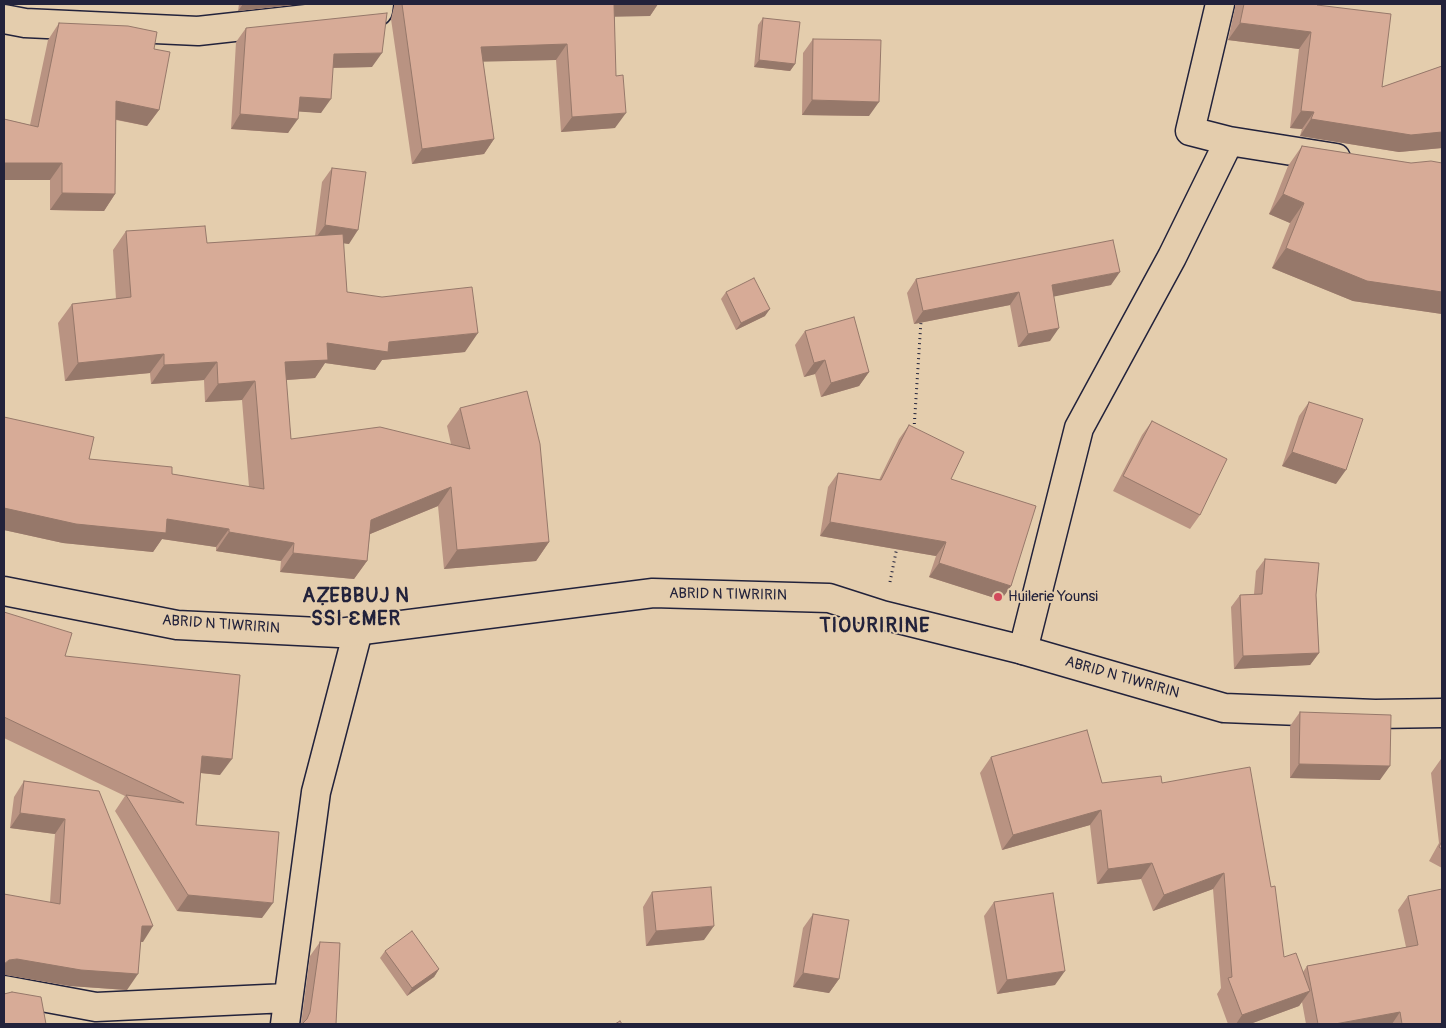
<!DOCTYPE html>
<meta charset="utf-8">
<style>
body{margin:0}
#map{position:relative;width:1446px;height:1028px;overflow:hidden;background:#e4cdad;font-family:Pangolin,sans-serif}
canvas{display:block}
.frame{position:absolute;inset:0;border:5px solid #22223b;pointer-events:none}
</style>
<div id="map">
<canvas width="1446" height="1028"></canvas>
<div class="frame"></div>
</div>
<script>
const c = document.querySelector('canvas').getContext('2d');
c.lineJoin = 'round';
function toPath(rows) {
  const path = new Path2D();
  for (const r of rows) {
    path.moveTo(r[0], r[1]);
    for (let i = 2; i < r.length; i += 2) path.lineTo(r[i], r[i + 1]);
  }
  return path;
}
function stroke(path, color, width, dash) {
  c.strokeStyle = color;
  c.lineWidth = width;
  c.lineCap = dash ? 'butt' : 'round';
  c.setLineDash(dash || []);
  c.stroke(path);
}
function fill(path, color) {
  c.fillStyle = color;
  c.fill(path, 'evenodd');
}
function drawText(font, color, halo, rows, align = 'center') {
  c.font = font + ' Pangolin,sans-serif';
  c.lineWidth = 4;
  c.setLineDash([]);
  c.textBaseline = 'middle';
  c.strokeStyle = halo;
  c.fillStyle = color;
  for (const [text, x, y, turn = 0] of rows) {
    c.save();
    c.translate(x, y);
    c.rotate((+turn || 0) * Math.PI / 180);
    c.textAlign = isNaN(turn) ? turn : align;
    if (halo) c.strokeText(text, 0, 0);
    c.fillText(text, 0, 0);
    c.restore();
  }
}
const minor = toPath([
 [1220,4,1190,131,1229,141],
 [4,19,25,23,198,31,378,11,379,4],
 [1023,650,1079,428,1172,257,1229,141,1336,158],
 [4,990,96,1007,287,998],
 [285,1024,316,792,358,631]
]);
const tertiary = toPath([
 [4,591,177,625,339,633,653,593,829,598,882,615,1023,650,1224,708,1375,714,1442,713]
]);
stroke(minor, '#22223b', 31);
stroke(tertiary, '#22223b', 31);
stroke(toPath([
 [914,429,921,321],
 [890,582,897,547]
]), '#22223b', 3, [1, 4]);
stroke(minor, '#e4cdad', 28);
stroke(tertiary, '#e4cdad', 28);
fill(toPath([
 [239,4,302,4,238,11],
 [394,4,658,4,650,16,615,16,615,128,561,132,556,60,483,61,494,139,484,154,412,164,391,19,394,6],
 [1235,4,1317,4,1317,5,1382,87,1442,66,1442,148,1399,152,1300,136,1302,129,1290,128,1299,49,1228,40,1235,8],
 [763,18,795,64,790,71,754,67,758,25],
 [59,23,154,49,159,110,147,126,116,120,115,194,104,211,50,210,50,180,4,180,4,119,30,125,48,40],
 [246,28,372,67,333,68,321,113,299,111,288,133,231,129,236,42],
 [813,39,869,116,802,115,803,53],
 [1302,146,1411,163,1442,163,1442,314,1353,301,1272,268,1290,223,1269,214,1288,166],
 [332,168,349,244,343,243,347,292,465,352,382,360,375,370,325,363,315,378,286,380,291,439,451,444,447,426,460,408,549,542,536,561,444,569,438,506,370,534,367,561,354,579,280,572,281,561,216,551,216,547,162,539,153,552,63,543,4,530,4,417,89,459,172,474,249,487,242,400,205,402,204,380,151,384,150,373,65,381,58,323,72,304,116,299,113,250,126,231,207,243,315,236,322,182],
 [916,279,1111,285,1054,296,1050,341,1018,347,1010,305,914,324,907,293],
 [726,292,765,316,736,330,721,299],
 [805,331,869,372,859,386,821,397,815,374,804,377,795,345],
 [1309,402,1336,484,1282,466,1299,416],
 [1152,421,1200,515,1190,529,1113,491,1142,435],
 [909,425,951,479,1011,586,1001,600,929,577,936,556,820,536,828,487,838,473,879,480,899,439],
 [1265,559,1316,595,1319,653,1310,665,1234,669,1231,607,1240,595,1254,594,1256,571],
 [4,612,65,656,220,775,201,773,196,825,262,918,177,911,115,811,125,796,4,738],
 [1300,712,1380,780,1290,778,1290,726],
 [991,757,1102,783,1162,783,1284,957,1303,972,1307,966,1406,947,1398,910,1408,896,1442,1024,1306,1024,1302,1002,1299,1006,1250,1024,1228,1024,1217,994,1221,988,1213,889,1153,911,1141,879,1097,884,1090,825,1002,850,980,773],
 [1442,758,1442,868,1429,861,1439,843,1431,773,1441,759],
 [24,781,99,791,143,942,141,942,127,990,70,986,6,975,50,902,55,834,10,828,14,797],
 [652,892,704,940,646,946,643,907],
 [994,902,1055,985,997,994,984,916],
 [813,914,839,979,829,993,793,987,803,928],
 [320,942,336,1024,301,1024,310,956],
 [385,951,439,969,434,977,407,996,380,958]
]), '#b99382');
fill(toPath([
 [243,4,302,4,238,11],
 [613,4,658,4,650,16,604,17],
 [1240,23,1311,32,1299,49,1228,40],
 [567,44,556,60,470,62,481,47],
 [382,53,372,67,324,68,334,54],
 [759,60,795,64,790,71,754,67],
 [300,97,331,99,321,113,290,111],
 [812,100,879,102,869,116,802,115],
 [116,101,159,110,147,126,104,117],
 [1301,111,1314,112,1302,129,1290,128],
 [626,113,615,128,561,132,572,117],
 [240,114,298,119,288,133,231,129],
 [1311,119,1442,132,1442,148,1399,152,1300,136],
 [494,139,484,154,412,164,422,149],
 [4,163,62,163,50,180,4,180],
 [62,193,115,194,104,211,50,210],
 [1283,194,1304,203,1290,223,1269,214],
 [325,225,358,230,349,244,315,239],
 [1286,248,1442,292,1442,314,1353,301,1272,268],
 [1120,272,1111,285,1042,299,1052,285],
 [1019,292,1010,305,914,324,923,311],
 [770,309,765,316,736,330,741,323],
 [1059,328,1050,341,1018,347,1028,334],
 [478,333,465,352,382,360,375,370,325,363,315,378,272,381,285,362,327,343,389,342],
 [164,354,150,373,65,381,78,363],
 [825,360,815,374,804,377,814,363],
 [217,362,204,380,151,384,164,365],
 [869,372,859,386,821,397,831,383],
 [255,381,242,400,205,402,218,384],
 [1292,452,1346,470,1336,484,1282,466],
 [451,487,438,506,358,539,371,520],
 [4,508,167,519,229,529,216,547,162,539,153,552,63,543,4,530],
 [830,522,946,542,936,556,820,536],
 [229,532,294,543,281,561,216,551],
 [549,542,536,561,444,569,457,550],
 [293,553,367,561,354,579,280,572],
 [939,563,1011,586,1001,600,929,577],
 [1319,653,1310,665,1234,669,1243,656],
 [202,756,232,759,220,775,191,772],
 [1299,764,1390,766,1380,780,1290,778],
 [1101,810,1090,825,1002,850,1013,835],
 [20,813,65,819,55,834,10,828],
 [1152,863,1141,879,1097,884,1108,869],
 [1224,873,1213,889,1153,911,1164,895],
 [188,895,273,903,262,918,177,911],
 [142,926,153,926,143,942,131,941],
 [714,926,704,940,646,946,656,931],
 [17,959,138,974,127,990,70,986,6,975,4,975,4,964,9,960],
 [439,969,434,977,407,996,412,988],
 [1065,971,1055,985,997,994,1007,980],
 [803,973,839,979,829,993,793,987],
 [1310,991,1299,1006,1250,1024,1236,1024,1242,1015],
 [1400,1012,1392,1024,1335,1024]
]), '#96786a');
const building = toPath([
 [402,4,614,4,616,76,623,75,626,113,572,117,567,44,481,47,494,139,422,149,402,4],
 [1244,4,1317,4,1317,5,1391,14,1382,87,1442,66,1442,132,1411,135,1311,119,1314,112,1301,111,1311,32,1240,23,1244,4],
 [387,13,382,53,334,54,331,99,300,97,298,119,240,114,246,28,387,13],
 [763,18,800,22,795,64,759,60,763,18],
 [59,23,128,26,157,32,154,49,170,52,159,110,116,101,115,194,62,193,62,163,4,163,4,119,38,127,59,23],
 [813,39,881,40,879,102,812,100,813,39],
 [1302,146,1411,163,1431,161,1442,163,1442,292,1367,281,1286,248,1304,203,1283,194,1302,146],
 [332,168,366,172,358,230,325,225,332,168],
 [205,226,207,243,343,234,347,292,382,297,472,287,478,333,389,342,388,352,327,343,328,360,285,362,291,439,380,427,470,449,460,408,527,391,540,444,549,542,457,550,451,487,371,520,367,561,293,553,294,543,229,532,229,529,167,519,166,533,76,524,4,508,4,417,94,437,89,459,172,467,172,474,264,489,255,381,218,384,217,362,164,365,164,354,78,363,72,304,131,297,126,231,205,226],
 [1113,240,1120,272,1052,285,1059,328,1028,334,1019,292,923,311,916,279,1113,240],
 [754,278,770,309,741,323,726,292,754,278],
 [854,317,869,372,831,383,825,360,814,363,805,331,854,317],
 [1309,402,1363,419,1346,470,1292,452,1309,402],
 [1152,421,1227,459,1200,515,1123,476,1152,421],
 [909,425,964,452,951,479,1036,506,1011,586,939,563,946,542,830,522,838,473,881,480,909,425],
 [1265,559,1319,563,1316,595,1319,653,1243,656,1240,595,1262,594,1265,559],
 [4,612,72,633,65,656,240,675,232,759,202,756,196,825,279,832,273,903,188,895,126,795,184,803,4,717,4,612],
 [1300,712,1391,715,1390,766,1299,764,1300,712],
 [1087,730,1102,783,1161,776,1162,783,1250,767,1271,887,1275,886,1284,957,1296,953,1310,991,1242,1015,1228,978,1232,977,1224,873,1164,895,1152,863,1108,869,1101,810,1013,835,991,757,1087,730],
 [24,781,99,791,153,926,142,926,138,974,81,970,17,959,9,960,4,964,4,894,60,904,65,819,20,813,24,781],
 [1442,841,1442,849,1439,847,1442,841],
 [711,887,714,926,656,931,652,892,711,887],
 [1442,889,1442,1024,1402,1024,1400,1012,1335,1024,1318,1024,1307,966,1418,945,1408,896,1442,889],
 [1053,893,1065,971,1007,980,994,902,1053,893],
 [813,914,849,920,839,979,803,973,813,914],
 [412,931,439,969,412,988,385,951,412,931],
 [320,942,340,943,336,1024,303,1024,303,1023,307,1019,310,1012,320,942],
 [12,992,41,997,46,1024,4,1024,4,994,12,992],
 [620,1021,622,1024,615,1024,620,1021]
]);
fill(building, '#d7ab97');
stroke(building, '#96786a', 1);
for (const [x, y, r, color] of [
 [998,597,5,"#d1495b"]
]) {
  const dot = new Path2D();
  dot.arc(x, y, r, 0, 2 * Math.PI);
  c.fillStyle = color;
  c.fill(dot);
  stroke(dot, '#e4cdad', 2);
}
drawText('15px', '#22223b', '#e4cdad', [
 ["ABRID N TIWRIRIN",728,595,1],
 ["ABRID N TIWRIRIN",221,625,4],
 ["ABRID N TIWRIRIN",1122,678,16]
]);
drawText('15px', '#22223b', '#e4cdad', [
 ["Huilerie Younsi",1008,597]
], 'left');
c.letterSpacing = '1px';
drawText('bold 20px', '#22223b', '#e4cdad', [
 ["AẒEBBUJ N",356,597],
 ["SSI ƐMER",356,620],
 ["TIOURIRINE",875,627]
]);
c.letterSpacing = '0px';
</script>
